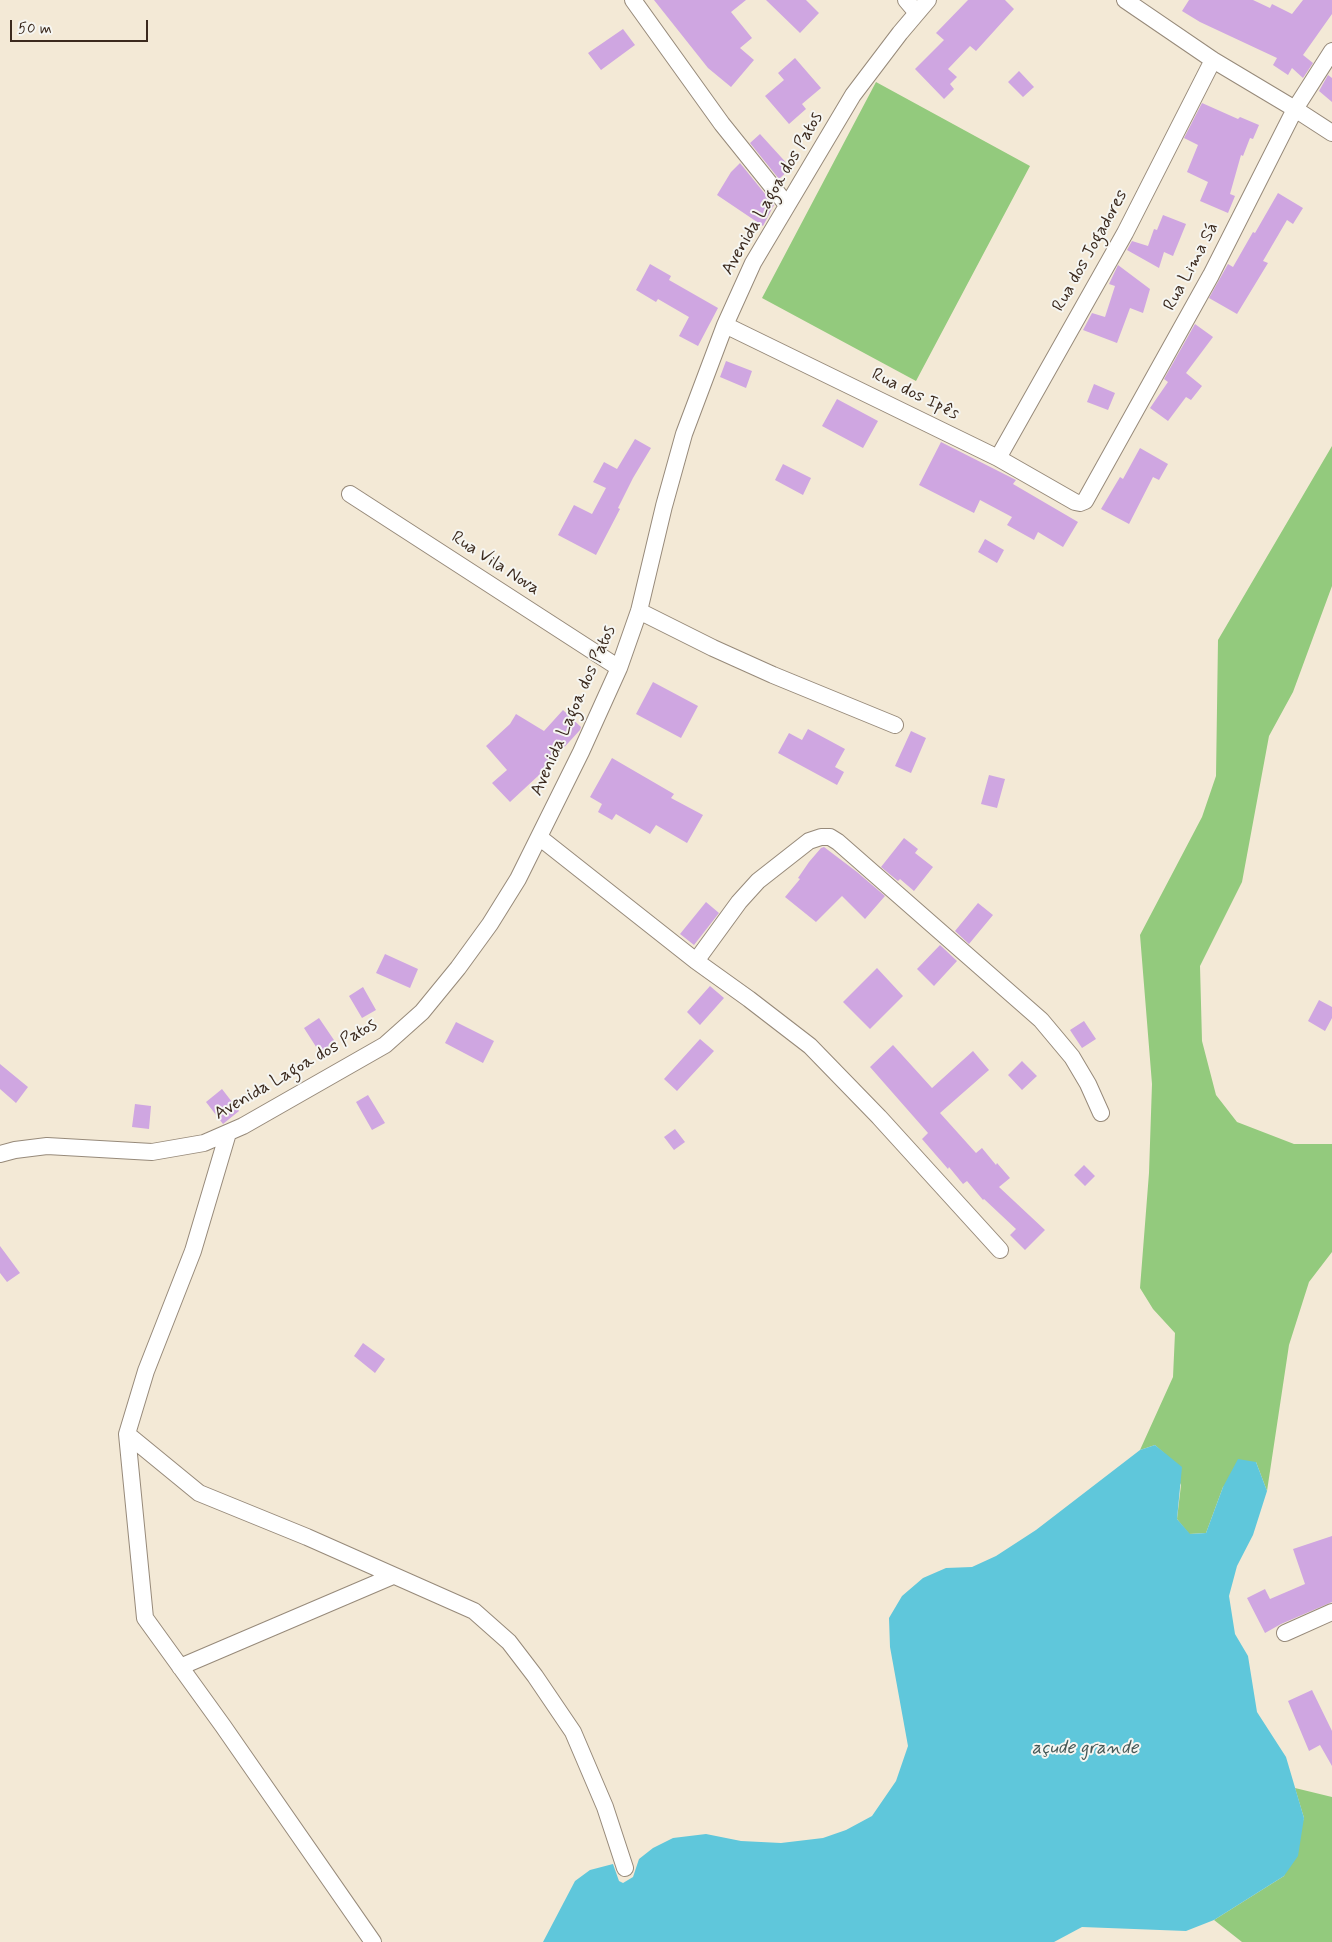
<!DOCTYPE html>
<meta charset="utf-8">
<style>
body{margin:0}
#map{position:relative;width:1332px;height:1942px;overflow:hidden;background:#f3e9d6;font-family:Mynerve,sans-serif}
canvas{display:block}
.scale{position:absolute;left:10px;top:20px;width:138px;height:22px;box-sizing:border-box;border:2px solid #3b2a1e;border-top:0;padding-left:6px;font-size:15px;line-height:18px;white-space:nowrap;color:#3b2a1e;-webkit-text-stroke:4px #f6f6f2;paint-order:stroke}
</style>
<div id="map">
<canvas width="1332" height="1942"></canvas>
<div class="scale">50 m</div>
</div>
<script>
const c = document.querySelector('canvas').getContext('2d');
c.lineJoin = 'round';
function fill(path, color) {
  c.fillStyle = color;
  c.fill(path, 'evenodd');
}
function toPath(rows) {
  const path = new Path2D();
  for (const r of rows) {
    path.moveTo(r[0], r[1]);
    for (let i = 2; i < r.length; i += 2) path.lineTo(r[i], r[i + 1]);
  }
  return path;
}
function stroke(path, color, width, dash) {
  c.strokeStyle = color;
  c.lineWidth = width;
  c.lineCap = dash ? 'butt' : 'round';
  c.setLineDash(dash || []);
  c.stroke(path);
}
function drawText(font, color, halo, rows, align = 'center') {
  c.font = font + ' Mynerve,sans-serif';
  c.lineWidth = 4;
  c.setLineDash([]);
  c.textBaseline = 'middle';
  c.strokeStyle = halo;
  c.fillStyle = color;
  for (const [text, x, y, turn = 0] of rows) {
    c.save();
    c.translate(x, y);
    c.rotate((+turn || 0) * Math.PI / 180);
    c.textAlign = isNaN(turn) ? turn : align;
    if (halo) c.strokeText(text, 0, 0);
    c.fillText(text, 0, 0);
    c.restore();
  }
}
fill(toPath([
 [876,82,1030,166,916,381,762,298],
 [1332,446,1332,586,1293,692,1269,736,1242,882,1200,966,1202,1041,1216,1095,1237,1122,1294,1144,1332,1144,1332,1252,1309,1282,1289,1345,1267,1491,1256,1462,1223,1487,1206,1533,1189,1534,1177,1519,1181,1485,1166,1455,1155,1445,1140,1450,1173,1377,1175,1333,1153,1309,1140,1288,1149,1173,1152,1084,1140,935,1202,817,1216,776,1218,640],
 [1295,1788,1332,1797,1332,1942,1242,1942,1214,1920,1284,1876,1304,1818]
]), '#93ca7d');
fill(toPath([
 [1155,1445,1182,1467,1177,1519,1190,1534,1206,1533,1223,1487,1238,1459,1256,1462,1267,1491,1253,1535,1237,1566,1229,1596,1235,1634,1248,1656,1257,1712,1286,1757,1304,1818,1298,1856,1284,1876,1214,1920,1186,1931,1082,1927,1054,1942,543,1942,575,1881,590,1870,613,1864,619,1881,623,1883,633,1877,639,1859,653,1848,673,1838,706,1834,741,1841,781,1843,823,1838,846,1830,872,1816,896,1781,908,1746,890,1647,889,1618,902,1596,923,1578,946,1568,972,1567,996,1556,1036,1530,1140,1450]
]), '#5fc7db');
fill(toPath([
 [654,0,746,0,731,12,752,38,740,48,754,60,731,87,708,68],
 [766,0,806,0,819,13,800,33],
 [968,0,1005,0,1014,9,976,51,970,46,948,69,957,77,950,84,954,89,944,99,915,69,944,40,936,33],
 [1189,0,1253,0,1270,8,1272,4,1292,14,1303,0,1332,0,1332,14,1303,55,1313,63,1303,78,1292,68,1288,75,1273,65,1277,58,1200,22,1182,11],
 [623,29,635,45,601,70,588,53],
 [795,58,821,88,802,104,806,109,789,124,765,96,784,80,778,73],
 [1019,71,1034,87,1023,97,1008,82],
 [1328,75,1332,78,1332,102,1319,91],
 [1202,103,1238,119,1240,117,1259,125,1253,139,1250,138,1243,156,1241,155,1230,194,1235,196,1228,213,1200,201,1208,182,1187,172,1198,145,1184,138],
 [760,134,791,168,779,179,750,143],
 [740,163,774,205,763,226,717,195,731,172],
 [1278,193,1303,208,1293,224,1287,220,1263,261,1268,263,1237,314,1209,298,1228,264,1233,267,1253,232,1255,233],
 [1163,215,1186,224,1173,256,1164,252,1159,268,1127,250,1132,241,1148,246,1154,229,1157,230],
 [650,264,671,276,669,280,718,308,698,346,679,336,689,317,658,299,656,302,636,290],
 [1118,265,1150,289,1143,313,1130,308,1117,343,1083,330,1092,313,1105,317,1115,286,1109,284],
 [1195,324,1213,337,1186,373,1202,386,1191,400,1186,397,1168,421,1150,408,1168,382,1164,379],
 [726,361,752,371,746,388,720,377],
 [1094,384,1115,393,1108,410,1087,402],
 [837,399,878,421,863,448,822,426],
 [635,439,651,448,633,478,618,508,620,509,596,555,558,535,574,505,592,514,606,488,593,482,604,462,617,469],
 [941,442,1016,480,1013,484,1078,522,1063,547,1038,532,1034,540,1007,525,1012,517,980,500,974,513,919,485],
 [1140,448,1168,464,1159,480,1153,477,1129,524,1101,509,1120,477,1123,479],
 [783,464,811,478,803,495,775,480],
 [985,539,1004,550,997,563,978,552],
 [653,682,698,706,681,738,636,714],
 [563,710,581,727,580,730,538,776,510,802,492,783,507,770,486,746,510,724,516,714,544,731],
 [808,729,845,749,835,767,844,772,837,785,778,753,789,733,802,740],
 [911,731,926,738,911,773,895,766],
 [612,758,674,794,671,798,703,815,687,843,656,825,650,834,616,814,612,820,598,812,602,804,590,797],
 [989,775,1005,779,997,808,981,804],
 [904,838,918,849,915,853,933,867,914,891,900,879,898,881,881,867],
 [824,847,857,872,885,896,865,919,842,896,816,922,785,897,800,879,798,878,809,862,821,848],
 [706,902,719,913,694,945,680,934],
 [978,903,993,915,969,944,955,931],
 [940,945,957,961,934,986,917,969],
 [385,954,418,969,410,988,376,973],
 [877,968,903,996,870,1029,843,1002],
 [710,986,724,998,700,1025,687,1012],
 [363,987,376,1010,362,1018,349,996],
 [1319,1000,1332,1007,1332,1018,1325,1031,1308,1021],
 [319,1018,336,1043,320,1053,304,1028],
 [1084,1021,1096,1039,1082,1048,1070,1030],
 [456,1022,494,1041,483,1063,445,1043],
 [700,1039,714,1051,677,1091,664,1079],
 [893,1045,932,1088,973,1051,989,1070,940,1113,976,1153,982,1148,996,1165,997,1163,1010,1178,999,1187,1045,1230,1025,1250,1010,1235,1016,1229,984,1199,983,1200,967,1181,963,1184,949,1167,948,1169,922,1139,928,1133,870,1067],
 [1022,1061,1037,1076,1022,1090,1008,1075],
 [0,1064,28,1087,16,1103,0,1089],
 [222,1089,239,1111,223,1124,206,1102],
 [368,1095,385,1123,372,1130,356,1102],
 [135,1104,151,1106,149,1129,132,1127],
 [675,1129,685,1142,674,1150,664,1137],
 [1084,1165,1095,1176,1085,1186,1074,1175],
 [0,1246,20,1273,7,1282,0,1273],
 [363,1343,385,1359,375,1373,354,1356],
 [1332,1536,1332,1602,1281,1624,1265,1633,1247,1598,1265,1589,1270,1599,1305,1584,1293,1549],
 [1312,1690,1332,1731,1332,1766,1320,1745,1309,1751,1288,1701]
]), '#cfa6e1');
const street = toPath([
 [633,0,722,124,787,205],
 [906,0,917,13],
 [1125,0,1213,60,1295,109,1332,133],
 [725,325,998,458,1075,502,1080,503,1085,501,1211,275,1295,109,1332,51],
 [998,458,1125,233,1213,60],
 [350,494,619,668],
 [639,611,713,648,773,675,895,725],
 [539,837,696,961,749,999,810,1046,879,1117,1000,1250],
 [696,961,739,902,758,881,809,841,821,837,830,837,838,842,1041,1020,1072,1057,1088,1084,1101,1113],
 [228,1133,193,1251,146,1371,127,1434,145,1618,223,1726,373,1942],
 [0,1154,15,1150,47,1146,152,1152,204,1143,243,1126,385,1045,422,1012,458,968,490,924,518,879,581,752,619,668,639,611,664,506,684,434,725,325,753,263,853,95,900,33,928,0],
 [127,1434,199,1493,307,1537,474,1611,509,1642,535,1676,573,1732,605,1807,625,1868],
 [1285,1633,1332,1612],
 [180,1667,393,1576]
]);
stroke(street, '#978a7a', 18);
stroke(street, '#fff', 16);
drawText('18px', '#3b2a1e', '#f6f6f2', [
 ["Avenida Lagoa dos Patos",773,194,-60],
 ["Rua dos Jogadores",1091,251,-61],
 ["Rua Lima Sá",1192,267,-62],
 ["Rua dos Ipês",915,395,26],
 ["Rua Vila Nova",495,564,33],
 ["Avenida Lagoa dos Patos",574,711,-66],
 ["Avenida Lagoa dos Patos",296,1070,-30]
]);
drawText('italic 19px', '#465957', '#f6f6f2', [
 ["açude grande",1085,1749]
]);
</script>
